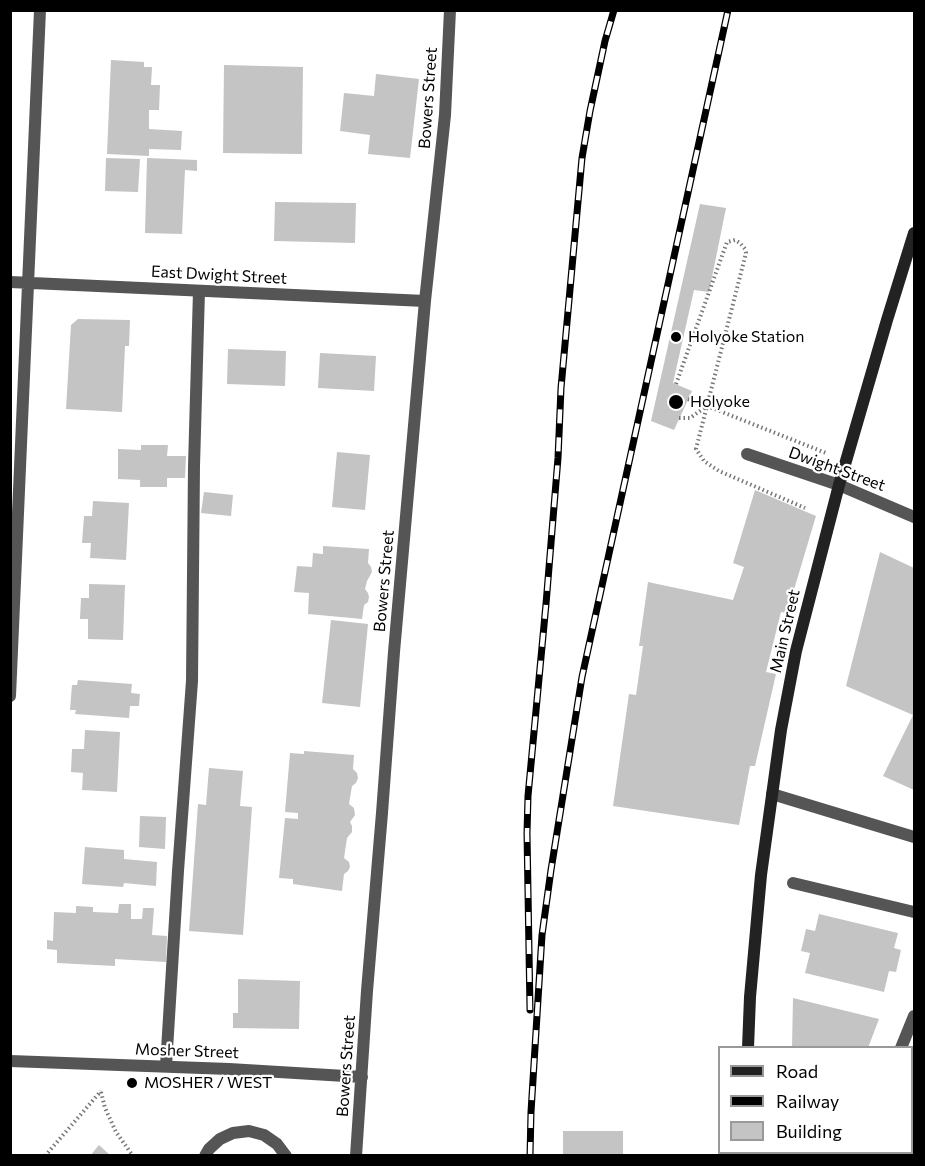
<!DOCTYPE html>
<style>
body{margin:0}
#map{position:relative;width:925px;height:1166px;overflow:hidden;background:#fff;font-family:Commissioner,sans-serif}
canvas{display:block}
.frame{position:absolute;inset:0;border:12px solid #000;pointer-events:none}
.legend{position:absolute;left:718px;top:1046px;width:195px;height:108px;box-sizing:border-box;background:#fff;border:2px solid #999;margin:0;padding:8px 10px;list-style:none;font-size:18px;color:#000}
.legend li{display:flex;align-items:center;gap:12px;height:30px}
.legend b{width:30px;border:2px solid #999}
</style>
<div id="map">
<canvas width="925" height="1166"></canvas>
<div class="frame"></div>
<ul class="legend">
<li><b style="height:8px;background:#222"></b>Road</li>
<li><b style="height:8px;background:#000"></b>Railway</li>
<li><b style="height:16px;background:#c4c4c4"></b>Building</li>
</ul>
</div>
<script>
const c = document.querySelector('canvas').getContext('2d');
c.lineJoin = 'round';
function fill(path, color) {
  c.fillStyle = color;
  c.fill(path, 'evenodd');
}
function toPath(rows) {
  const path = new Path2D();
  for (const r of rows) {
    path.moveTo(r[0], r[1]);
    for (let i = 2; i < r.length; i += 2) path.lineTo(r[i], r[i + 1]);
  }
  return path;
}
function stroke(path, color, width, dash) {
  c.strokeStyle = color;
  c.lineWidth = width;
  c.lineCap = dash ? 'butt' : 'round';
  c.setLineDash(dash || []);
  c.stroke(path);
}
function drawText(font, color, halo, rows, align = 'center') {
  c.font = font + ' Commissioner,sans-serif';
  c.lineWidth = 4.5;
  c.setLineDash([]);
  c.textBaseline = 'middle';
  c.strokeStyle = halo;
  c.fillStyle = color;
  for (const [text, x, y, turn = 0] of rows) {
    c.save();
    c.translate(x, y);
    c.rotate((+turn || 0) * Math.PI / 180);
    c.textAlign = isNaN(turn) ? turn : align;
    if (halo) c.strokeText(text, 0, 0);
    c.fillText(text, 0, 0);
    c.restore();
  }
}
fill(toPath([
 [111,60,144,62,144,67,152,67,151,85,160,85,159,110,149,110,149,129,182,131,181,150,149,149,149,156,107,154],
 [224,65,303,67,302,154,223,153],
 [376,74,419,79,410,158,368,154,370,135,340,131,344,93,374,96],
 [106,158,140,159,138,192,105,191],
 [147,158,197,160,197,171,185,170,182,234,145,233],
 [275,202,356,203,355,243,274,241],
 [700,204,726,208,709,292,694,290,673,383,692,391,674,430,651,421],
 [78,319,130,320,129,346,125,346,122,412,66,409,71,325],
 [228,349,286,351,285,386,227,384],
 [320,353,376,356,374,391,318,388],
 [141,445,168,445,167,456,186,456,185,478,167,478,167,487,140,487,140,480,118,479,118,449,141,450],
 [337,452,370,455,365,510,332,507],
 [755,490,816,516,787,613,781,612,766,672,776,674,755,766,750,766,739,825,613,806,629,694,636,695,643,646,639,646,648,582,733,600,744,567,733,563],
 [204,492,233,495,231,516,201,513],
 [93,501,129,503,126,560,90,558,91,543,82,543,84,516,92,516],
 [323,546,369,549,368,563,371,567,372,572,367,581,365,589,368,593,369,597,368,602,364,605,362,619,308,614,309,593,294,592,297,566,312,567,313,553,323,554],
 [880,552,914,568,914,790,883,776,913,715,846,686],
 [89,584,125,585,123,640,88,639,88,619,80,619,81,598,89,598],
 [331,620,368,624,360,707,322,703],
 [78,680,132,684,131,693,140,694,139,706,130,706,129,718,75,714,76,710,70,710,72,685,77,685],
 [85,730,120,732,117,792,82,790,83,773,71,772,72,749,84,749],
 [304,751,354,755,353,769,357,773,358,778,356,783,352,786,349,804,354,808,355,815,350,822,352,826,352,832,347,838,344,858,349,862,350,867,348,871,344,874,342,891,293,884,293,879,279,878,285,818,298,819,298,813,285,812,290,753,304,754],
 [209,768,243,771,240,806,252,807,243,935,189,931,198,804,206,805],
 [140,816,166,817,165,849,139,847],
 [85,847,124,850,124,859,157,862,156,886,124,883,123,887,82,884],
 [119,904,131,904,131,919,142,919,143,908,154,908,152,935,167,936,166,962,115,959,115,966,57,963,57,950,47,949,47,940,53,941,54,912,76,913,76,906,93,907,93,912,118,913],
 [819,914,898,933,894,948,901,950,896,972,889,971,884,992,805,973,810,953,801,951,806,929,815,931],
 [238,979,300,981,299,1029,233,1028,233,1013,238,1013],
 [793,998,879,1019,868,1048,792,1047],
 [563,1131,623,1131,623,1156,563,1156],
 [99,1145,111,1156,90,1156]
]), '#c4c4c4');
stroke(toPath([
 [676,384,727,242,735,240,740,243,745,249,746,253,696,449,704,461,719,471,805,508],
 [688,399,707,406],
 [679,418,690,418,707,406,826,453],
 [101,1092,105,1108,116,1132,133,1156],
 [45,1156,101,1091]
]), '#777', 4, [1.5, 3]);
stroke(toPath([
 [747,454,839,485],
 [772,794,914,837],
 [793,883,914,912],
 [166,1066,178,871,192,681,194,466,199,291],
 [205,1156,209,1149,220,1139,233,1133,249,1131,264,1135,277,1144,286,1156]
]), '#555', 12);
stroke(toPath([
 [10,282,425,301],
 [10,696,40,10],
 [10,1061,229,1069,362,1077],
 [356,1156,367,991,382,813,394,652,425,301,445,115,450,10]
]), '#555', 12);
stroke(toPath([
 [839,485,914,517],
 [901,1048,914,1016],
 [854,1156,856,1152]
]), '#555', 12);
stroke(toPath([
 [748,1048,750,997,761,875,781,730,796,651,839,485,887,320,914,233],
 [746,1156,746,1152]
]), '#222', 12);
const rail = toPath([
 [530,1010,527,833,528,796,546,604,558,458,561,388,582,158,590,111,605,41,614,10],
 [530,1156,531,1112,542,935,551,870,582,677,728,10]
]);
stroke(rail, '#000', 7);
stroke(rail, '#fff', 4.5, [14]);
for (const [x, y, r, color] of [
 [676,337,6,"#000"],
 [676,402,8,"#000"],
 [132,1083,6,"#000"]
]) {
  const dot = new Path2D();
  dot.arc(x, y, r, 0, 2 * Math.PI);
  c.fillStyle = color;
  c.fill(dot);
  stroke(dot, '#fff', 2);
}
drawText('16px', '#000', '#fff', [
 ["Bowers Street",428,98,-86],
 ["East Dwight Street",219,275,3],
 ["Dwight Street",837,469,20],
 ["Bowers Street",384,581,-85],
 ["Main Street",785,631,-77],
 ["Mosher Street",187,1051,2],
 ["Bowers Street",346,1066,-86]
]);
drawText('16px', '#000', '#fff', [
 ["Holyoke Station",688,337],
 ["Holyoke",690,402],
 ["MOSHER / WEST",144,1083]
], 'left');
</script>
